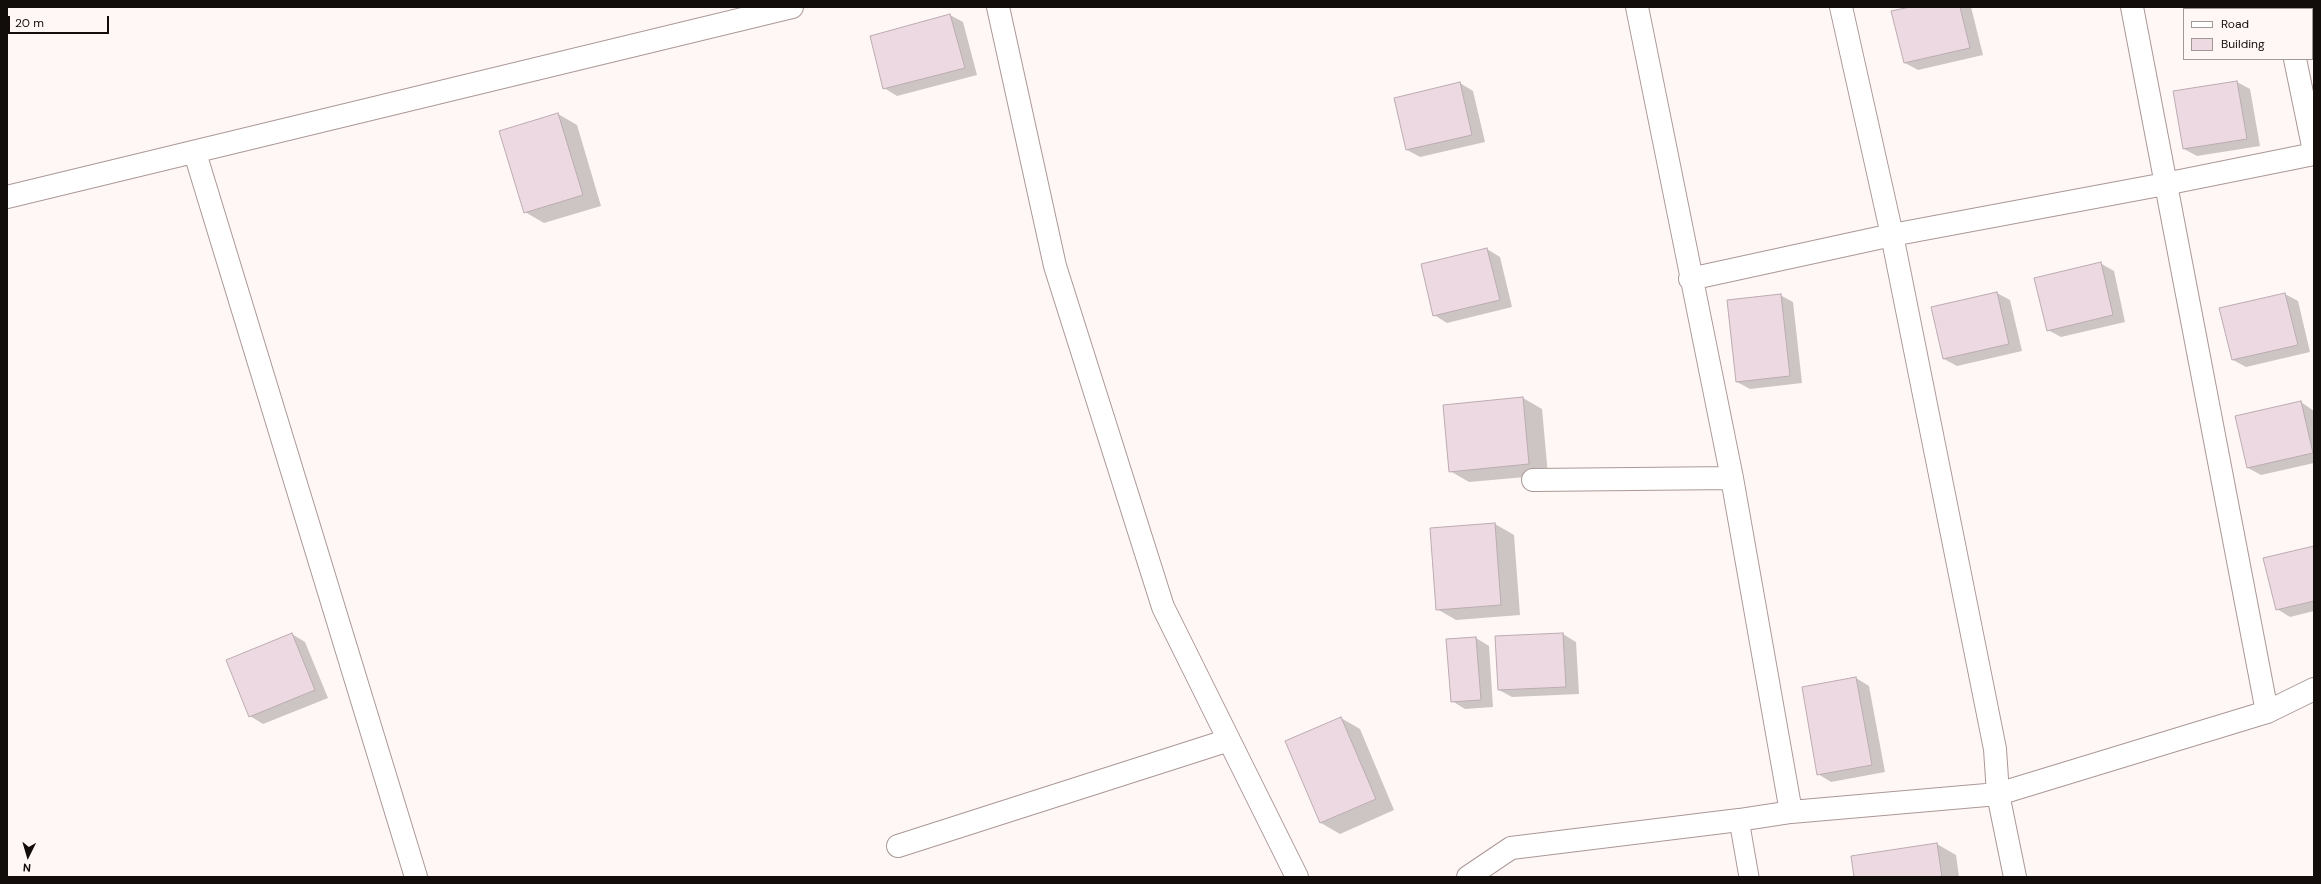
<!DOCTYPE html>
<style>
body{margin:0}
#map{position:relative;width:2321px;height:884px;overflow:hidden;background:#fff7f6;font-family:"DM Sans",sans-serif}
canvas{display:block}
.frame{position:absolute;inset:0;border:8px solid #120c0b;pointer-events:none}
.legend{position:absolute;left:2183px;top:8px;width:130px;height:52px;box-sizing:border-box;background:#fff7f6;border:1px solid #a09998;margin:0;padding:5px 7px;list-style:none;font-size:12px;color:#120c0b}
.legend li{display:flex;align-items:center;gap:8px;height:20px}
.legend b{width:20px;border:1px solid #a09998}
.north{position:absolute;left:8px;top:836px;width:40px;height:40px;-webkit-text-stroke:3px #fff7f6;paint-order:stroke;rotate:185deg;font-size:11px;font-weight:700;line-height:16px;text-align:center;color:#120c0b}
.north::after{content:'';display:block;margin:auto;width:14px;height:18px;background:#120c0b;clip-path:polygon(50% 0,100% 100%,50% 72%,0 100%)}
.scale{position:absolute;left:8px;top:16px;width:101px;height:18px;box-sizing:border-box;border:2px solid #120c0b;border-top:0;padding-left:5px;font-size:12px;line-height:14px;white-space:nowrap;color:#120c0b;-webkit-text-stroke:3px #fff7f6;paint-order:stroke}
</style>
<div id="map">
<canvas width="2321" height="884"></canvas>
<div class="frame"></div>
<ul class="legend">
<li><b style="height:5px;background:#fff"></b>Road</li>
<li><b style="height:11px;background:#ecd9e1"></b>Building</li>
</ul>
<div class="north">N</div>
<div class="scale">20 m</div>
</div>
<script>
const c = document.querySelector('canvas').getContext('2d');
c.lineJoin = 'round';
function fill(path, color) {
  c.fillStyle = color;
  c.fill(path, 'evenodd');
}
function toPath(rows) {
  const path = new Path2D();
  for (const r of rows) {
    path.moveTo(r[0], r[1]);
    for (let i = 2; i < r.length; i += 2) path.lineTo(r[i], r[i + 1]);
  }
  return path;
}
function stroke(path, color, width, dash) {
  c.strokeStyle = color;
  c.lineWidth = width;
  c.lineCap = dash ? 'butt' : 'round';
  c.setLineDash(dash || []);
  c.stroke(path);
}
fill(toPath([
 [1914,7,1971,7,1983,55,1918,70,1905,63],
 [950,15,963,22,977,75,897,96,884,88],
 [2237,82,2250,89,2260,146,2197,156,2184,149,2174,92],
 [1460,83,1473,91,1485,142,1420,157,1407,150],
 [558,114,577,125,601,206,544,223,525,212],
 [1487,249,1500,257,1512,307,1447,323,1434,315],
 [2100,263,2114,271,2125,322,2061,337,2048,330],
 [1997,293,2010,300,2022,351,1957,366,1944,359],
 [2285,294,2298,301,2310,352,2246,367,2233,360,2221,309],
 [1780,295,1793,302,1802,383,1750,389,1737,382,1728,301],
 [1523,398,1542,409,1548,475,1469,482,1450,471,1444,406],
 [2301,402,2314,411,2314,463,2261,475,2248,468],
 [1495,524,1514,535,1520,615,1456,620,1437,609],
 [2314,547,2314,611,2290,617,2277,609],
 [292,634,305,642,328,698,263,724,250,716],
 [1563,634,1576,642,1579,694,1512,697,1499,690,1496,637],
 [1476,638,1489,646,1493,707,1465,709,1452,701],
 [1856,678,1869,686,1885,772,1831,782,1818,774],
 [1341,718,1360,729,1394,810,1340,834,1321,823,1286,741],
 [1937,844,1956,855,1959,877,1855,877]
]), '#0003');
const building = toPath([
 [1910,7,1960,7,1970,48,1904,63,1891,11,1910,7],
 [950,14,965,68,883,89,870,36,950,14],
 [2237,81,2247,139,2183,149,2173,91,2237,81],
 [1460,82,1472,135,1406,150,1394,98,1460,82],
 [558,113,583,195,524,213,499,131,558,113],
 [1487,248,1500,300,1433,316,1421,264,1487,248],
 [2101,262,2113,315,2047,331,2034,278,2101,262],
 [1997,292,2009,344,1943,359,1931,307,1997,292],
 [2285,293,2298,345,2232,360,2219,308,2285,293],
 [1781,294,1790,376,1736,382,1727,300,1781,294],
 [1523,397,1529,464,1449,472,1443,405,1523,397],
 [2301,401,2313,453,2247,468,2235,416,2301,401],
 [1495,523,1501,605,1436,610,1430,528,1495,523],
 [2314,546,2314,601,2276,610,2263,558,2314,546],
 [292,633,315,690,249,717,226,660,292,633],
 [1563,633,1566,687,1498,690,1495,636,1563,633],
 [1476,637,1481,700,1451,702,1446,639,1476,637],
 [1856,677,1872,765,1817,775,1802,687,1856,677],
 [1341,717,1376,799,1320,823,1285,741,1341,717],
 [1937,843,1942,877,1854,877,1851,856,1937,843]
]);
fill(building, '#ecd9e1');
stroke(building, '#bcabb1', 1);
const service = toPath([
 [1739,820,1749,877]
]);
const minor = toPath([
 [998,7,1055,266,1163,607,1297,877],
 [1637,7,1732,478],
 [1841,7,1892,235,1995,749,1998,794,2015,877],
 [2132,7,2267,712],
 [2285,7,2285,9],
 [2295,59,2314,151],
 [195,153,416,877],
 [7,197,792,7],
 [1690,279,1892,235,2165,184,2314,154],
 [1533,480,1732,478,1791,812],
 [898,846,1229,740],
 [1468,877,1511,848,1739,820,1791,812,1998,794,2267,712,2314,689]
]);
stroke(service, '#ab9896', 21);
stroke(minor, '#ab9896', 24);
stroke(service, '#fff', 19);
stroke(minor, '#fff', 22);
</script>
